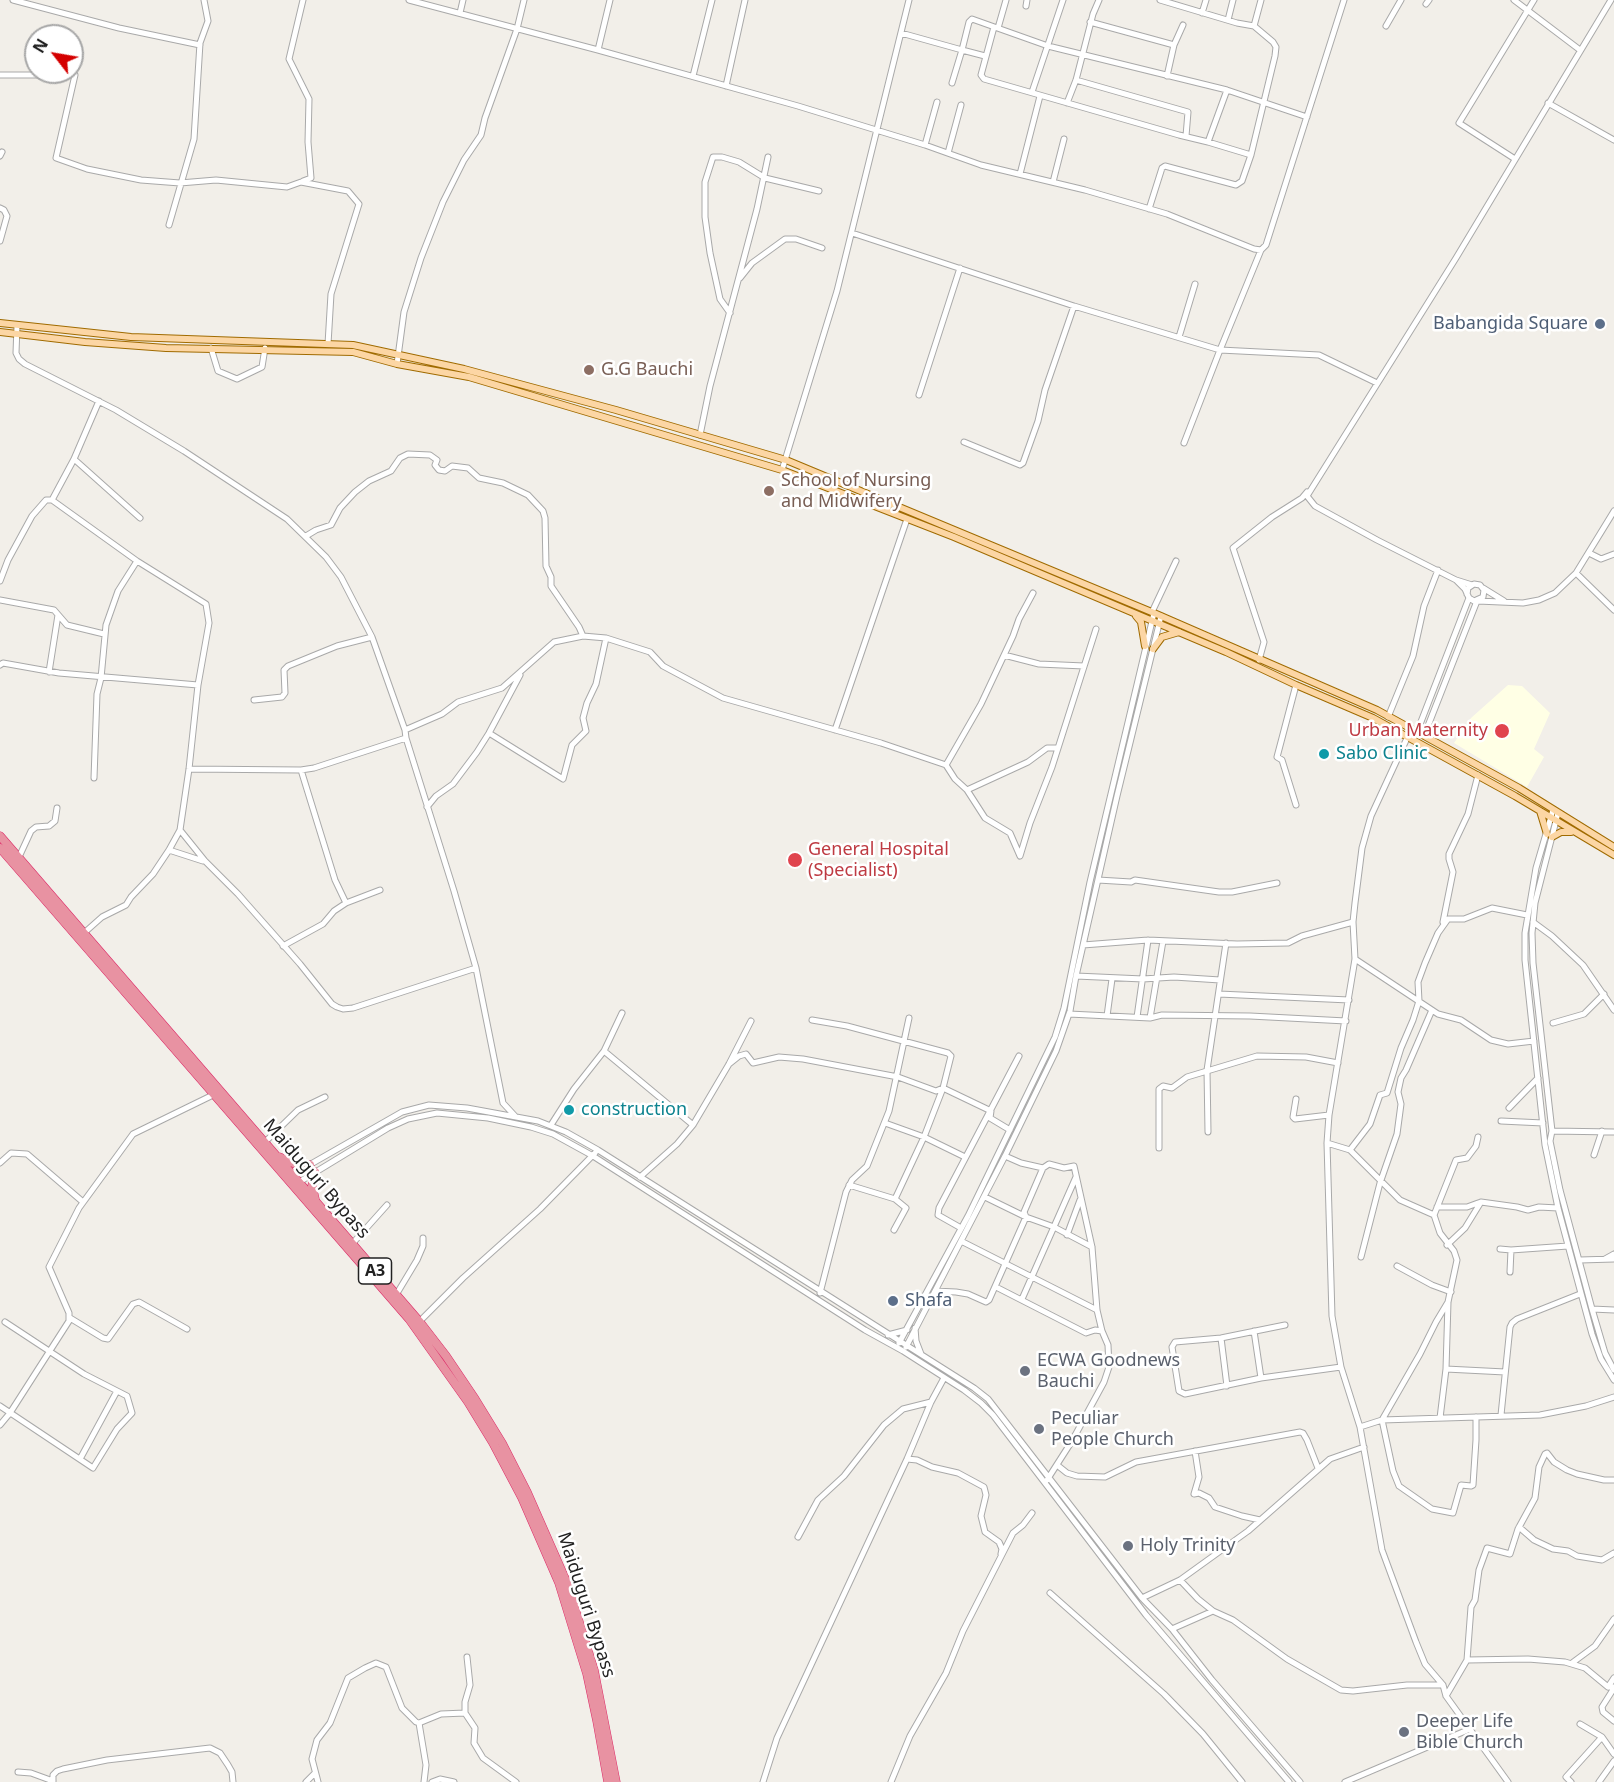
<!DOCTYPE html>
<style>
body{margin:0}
#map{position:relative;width:1614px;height:1782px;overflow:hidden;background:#f2efe9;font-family:"Noto Sans",sans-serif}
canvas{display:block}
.north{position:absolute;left:24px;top:24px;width:60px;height:60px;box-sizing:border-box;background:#fff;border:2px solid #a7a7a7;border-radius:50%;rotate:301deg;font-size:16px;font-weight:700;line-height:24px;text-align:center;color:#222}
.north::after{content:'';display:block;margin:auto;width:21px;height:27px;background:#d40000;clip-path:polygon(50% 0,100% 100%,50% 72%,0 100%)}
</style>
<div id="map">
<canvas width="1614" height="1782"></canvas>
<div class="north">N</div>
</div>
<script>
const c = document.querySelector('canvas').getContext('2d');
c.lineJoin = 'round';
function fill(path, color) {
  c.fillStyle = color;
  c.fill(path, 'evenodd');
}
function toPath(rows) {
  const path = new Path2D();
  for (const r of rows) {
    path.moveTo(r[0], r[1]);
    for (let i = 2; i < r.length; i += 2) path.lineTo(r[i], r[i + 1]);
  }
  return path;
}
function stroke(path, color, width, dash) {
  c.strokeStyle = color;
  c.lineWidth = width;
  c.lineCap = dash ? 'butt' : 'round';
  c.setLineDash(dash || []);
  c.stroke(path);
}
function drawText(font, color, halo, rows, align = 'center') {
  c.font = font + ' "Noto Sans",sans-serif';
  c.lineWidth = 5;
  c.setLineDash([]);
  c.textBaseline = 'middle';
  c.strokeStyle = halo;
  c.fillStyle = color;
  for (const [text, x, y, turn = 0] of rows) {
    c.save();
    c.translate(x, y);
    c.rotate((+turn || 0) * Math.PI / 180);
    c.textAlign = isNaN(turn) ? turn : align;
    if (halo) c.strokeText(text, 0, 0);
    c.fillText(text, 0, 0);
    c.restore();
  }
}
fill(toPath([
 [1508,685,1522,686,1550,713,1534,749,1544,757,1527,787,1454,743,1471,718]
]), '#ffffe5');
const minor = toPath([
 [13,0,119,28,200,45],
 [409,0,598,50,798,106,925,145,981,165,1085,190,1167,214,1254,249,1261,250],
 [1514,0,1580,50],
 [1426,4,1429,0],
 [1026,6,1027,0],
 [460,13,463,0],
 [1202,13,1206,0],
 [1228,20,1233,0],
 [1090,22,1174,45,1167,76],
 [1254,26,1261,0],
 [1386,26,1401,0],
 [994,27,981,75,984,79,1179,135,1208,142,1227,90],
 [998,28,1006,0],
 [901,33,962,50,969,22,972,19,1048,46,1227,90,1307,117],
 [1174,45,1183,25],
 [598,50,610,0],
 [0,75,75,75,56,158,87,169,141,180,180,183,216,180,287,187,301,182,348,191,359,204,331,294,328,344],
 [693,76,712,0],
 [1076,80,1188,112,1186,136],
 [952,83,962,50,985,56],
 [726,86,745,0],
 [1032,92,1063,0],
 [1067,103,1076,80,1093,14,1099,0],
 [1548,103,1614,140],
 [1208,142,1251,155],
 [925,145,937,102],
 [948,153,961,105],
 [0,156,2,152],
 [1515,159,1459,123,1534,0],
 [1020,174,1040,96],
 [303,181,311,178,308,142,309,99,289,59,303,0],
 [1053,182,1064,139],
 [0,208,4,210,7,216,0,241],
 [1149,209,1162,168,1165,166,1236,185,1242,181,1251,155,1275,56,1276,47,1273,42,1254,26,1237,23,1160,0],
 [169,225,194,139,200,43,208,21,204,0],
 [852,233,1074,306,1220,350,1319,355,1377,383],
 [740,278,752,263,785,239,796,239,822,248],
 [730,313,720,299,710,253,705,217,705,182,713,157,722,157,739,162,765,178,819,191],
 [17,326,16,353,19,359,25,364,116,410,184,451,287,519,326,557,341,577,372,637,405,730,406,738,454,891,476,968,503,1103,515,1116],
 [1179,337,1195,284],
 [211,348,218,371,237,379,262,367,265,348],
 [397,364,404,312,421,258,443,202,464,160,481,135,485,118,517,29,524,0],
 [919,395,960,268],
 [700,435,710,386,757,209,768,157],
 [964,442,1020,465,1023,463,1038,421,1045,390,1074,306],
 [1184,443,1220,350,1261,250,1266,245,1344,0],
 [74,459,140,518],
 [782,470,837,291,909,0],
 [306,536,316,530,331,525,340,508,355,492,369,481,391,471,400,458,408,454,430,455,437,460,435,465,439,470,445,471,452,466,468,468,479,478,503,483,528,495,543,511,545,518,546,566,551,577,551,586,579,627,583,636],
 [1589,553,1601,559,1614,554],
 [1576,573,1614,610],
 [0,581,8,560,32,516,46,500,52,500],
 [1457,581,1465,589,1469,598,1474,601,1483,597,1484,590,1480,585,1474,584,1468,588,1467,594],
 [1472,585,1456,580,1377,540,1315,506,1307,496,1456,258,1611,0],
 [1483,588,1504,601],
 [0,600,54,610,67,625,104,634],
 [1478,601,1523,603,1539,600,1555,593,1576,573,1614,511],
 [1152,612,1176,561],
 [1004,655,1039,664,1084,666],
 [1259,660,1264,642,1233,548,1272,517,1302,498,1307,492],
 [0,665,3,663,59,673,198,685],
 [49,672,58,615],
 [1296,685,1277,757,1282,760,1296,805],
 [254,700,282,697,285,693,284,670,288,666,337,646,372,637],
 [1388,717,1413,656,1424,606,1438,570],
 [405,730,442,714,458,702,502,688,554,642,583,636,606,638,650,652,663,666,723,698,881,743,946,765,955,779,967,790,985,818,1010,833,1020,856,1030,823,1052,767,1096,629],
 [835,730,907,519],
 [1417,732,1469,598],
 [489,733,563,779,572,745,586,731,583,718,587,703,596,684,606,638],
 [1408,736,1371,816,1362,848,1355,903,1353,922,1355,959,1329,1115,1327,1143,1332,1316,1341,1367,1360,1427,1382,1550,1416,1642,1425,1664,1443,1685,1446,1696,1508,1782],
 [1424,736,1477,601],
 [946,765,981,704,1013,636,1019,619,1033,593],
 [189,769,301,770,314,768,406,738],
 [94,778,97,694,101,678,106,625,118,591,137,561],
 [967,790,1028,762,1047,748,1058,748],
 [427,807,436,796,453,784,477,752,489,733,520,675],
 [1553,810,1536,868,1525,933,1525,960,1545,1145,1558,1208,1592,1334,1601,1359,1614,1380],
 [1558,813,1535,903,1532,933,1533,963,1552,1131,1550,1141,1560,1190,1592,1309,1605,1353,1614,1370],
 [180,830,205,861,238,894,300,964,332,1004,337,1007,343,1009,353,1008,476,968],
 [169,850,203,861],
 [19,857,31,831,36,827,49,826,55,821,57,808],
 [1098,880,1131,882,1135,880,1219,892,1232,892,1277,883],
 [346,903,380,890],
 [1443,922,1453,872,1449,859,1449,854,1468,814,1478,775],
 [1533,922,1552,936,1583,965,1614,1010],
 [84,933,102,917,126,905,131,897,153,874,169,850,180,830,189,769,198,685,209,623,206,604,137,561,52,500,74,459,99,401],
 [1083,945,1148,940,1237,944,1288,943,1302,936,1353,922],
 [283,946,323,924,334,911,346,903,335,880,301,770],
 [1355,959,1438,1014,1461,1020,1491,1040,1508,1044,1534,1041],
 [1076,976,1143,979,1174,977,1220,980],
 [1219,994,1349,1000],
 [1069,1014,1150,1018,1162,1015,1250,1016,1346,1021],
 [1107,1016,1112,979],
 [1137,1017,1148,940],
 [1150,1018,1163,941],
 [812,1020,847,1026,948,1053,951,1056,943,1088,924,1137,895,1199,906,1208,894,1230],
 [1553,1023,1584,1014,1604,994],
 [604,1051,693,1125],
 [729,1064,739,1056,746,1054,753,1063,779,1057,803,1059,898,1077,936,1091,943,1088,991,1111,990,1118,1010,1130],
 [1296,1099,1293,1117,1295,1119,1329,1115],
 [1509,1108,1538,1078],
 [1501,1121,1543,1123],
 [885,1123,924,1137,965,1157],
 [551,1125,574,1089,604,1051,622,1013],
 [1552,1131,1614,1132],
 [1208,1132,1207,1070,1226,943],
 [265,1142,298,1110,325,1097],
 [1327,1143,1350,1150,1370,1124,1380,1095,1387,1093,1401,1048,1413,1020,1419,1001,1418,982,1425,963,1438,933,1448,919,1464,919,1492,908,1527,915],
 [1159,1148,1159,1089,1163,1086,1172,1088,1187,1077,1257,1056,1306,1057,1338,1063],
 [1350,1150,1400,1200,1434,1215],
 [1594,1155,1602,1131],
 [1005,1156,1021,1163,1043,1168,1049,1164,1064,1168,1074,1166,1092,1247,1097,1310,1102,1331,1108,1345,1109,1367,1104,1382,1072,1441,1047,1480],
 [0,1163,11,1153,27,1154,83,1202],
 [290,1176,402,1112,429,1105,467,1108,538,1121,566,1132,598,1150,974,1388,988,1399,1142,1598,1172,1629,1212,1680,1300,1782],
 [640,1177,677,1144,693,1125,729,1064,751,1021],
 [296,1184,388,1128,408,1119,437,1113,488,1118,531,1127,553,1134,593,1156,865,1330,903,1351,964,1390,981,1403,993,1415,1146,1615,1289,1782],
 [849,1185,895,1199],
 [985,1197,1026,1217,1054,1227,1092,1247],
 [1481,1202,1517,1207,1528,1210,1539,1207,1558,1208],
 [1437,1207,1467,1207,1478,1203],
 [961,1228,938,1215,939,1208,1019,1056],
 [1067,1235,1080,1200],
 [961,1241,1097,1310],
 [352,1244,387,1205],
 [1447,1245,1465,1228,1481,1202,1478,1203],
 [1500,1249,1511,1250,1568,1246],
 [1361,1257,1380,1183,1397,1134,1401,1104,1398,1092,1401,1078,1406,1070,1432,1010],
 [1605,1259,1614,1254],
 [1580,1260,1614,1259],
 [1397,1266,1432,1285,1451,1292],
 [1510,1272,1511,1250],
 [996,1287,1086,1333,1095,1330,1102,1331],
 [935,1291,956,1292,968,1294,986,1302,989,1300,1026,1217,1024,1212,1043,1168],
 [820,1293,846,1192,852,1180,867,1166,889,1111,909,1018],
 [396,1295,417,1260,423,1246,423,1238],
 [1022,1299,1076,1177],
 [1448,1302,1436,1322,1420,1354,1382,1420,1393,1471,1399,1486,1432,1509,1453,1513,1461,1485,1471,1486,1473,1485,1476,1440,1476,1417],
 [1592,1309,1614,1310],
 [70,1318,103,1338,108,1339,133,1304,139,1302,187,1329],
 [418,1323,463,1278,540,1209,595,1153],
 [1285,1325,1221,1338,1175,1342,1172,1347,1179,1391,1185,1394,1261,1378,1341,1367],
 [915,1328,916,1341,921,1354],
 [1254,1331,1261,1378],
 [888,1335,907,1330],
 [1221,1338,1227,1386],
 [899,1343,968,1216,1055,1037,1064,1008,1090,882,1154,613],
 [906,1347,1005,1156,1056,1051,1070,1011,1076,976,1117,796,1161,616],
 [1446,1369,1505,1372],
 [0,1406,93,1468,117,1429,132,1413,127,1396,84,1374,5,1322],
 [1501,1415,1510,1327,1512,1323,1517,1319,1580,1294],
 [1440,1418,1446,1369,1448,1302,1457,1260,1454,1251,1440,1233,1434,1215,1456,1160,1467,1158,1476,1146,1478,1137],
 [0,1425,10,1413,69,1321,69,1313,49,1267,79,1208,133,1134,215,1094],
 [1360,1427,1382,1420,1540,1415,1586,1406,1614,1397],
 [1195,1451,1199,1477,1194,1494,1199,1493,1209,1498,1215,1507,1242,1516,1260,1520],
 [80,1459,117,1391],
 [907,1459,917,1460,932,1467,958,1473,984,1487,986,1495,981,1516,985,1532,999,1542,1002,1549,1001,1554],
 [1057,1465,1067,1473,1077,1476,1105,1477,1136,1462,1300,1432,1303,1433,1307,1440,1318,1468],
 [1519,1527,1534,1540,1553,1549,1568,1551,1577,1556,1602,1560,1614,1553],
 [798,1537,818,1500,844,1476,884,1425,903,1409,931,1402],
 [1180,1580,1198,1599,1213,1611],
 [1050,1593,1164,1694,1203,1734,1242,1782],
 [1142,1598,1180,1580,1248,1531,1330,1459,1364,1447],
 [1172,1629,1213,1611,1233,1620,1287,1659,1341,1690,1353,1691,1407,1685,1443,1685],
 [467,1657,470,1685,465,1702,465,1713,475,1728,474,1743,483,1758,516,1782],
 [1467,1660,1528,1659,1565,1662,1585,1668,1608,1687,1614,1687],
 [1572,1663,1595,1646,1614,1619],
 [1608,1687,1614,1678],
 [1614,1688,1602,1707,1603,1712,1614,1721],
 [1446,1696,1467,1660,1471,1607,1475,1600,1479,1570,1487,1548,1510,1554,1518,1529,1535,1498,1539,1467,1545,1454,1547,1453,1554,1462,1567,1470,1577,1474,1604,1480,1614,1480],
 [419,1723,426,1765,424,1782],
 [1580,1724,1602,1737,1614,1754],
 [18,1772,31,1773,53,1781],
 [53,1782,53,1775,57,1771,63,1769,107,1760,210,1748,220,1753,228,1765,232,1772,233,1782],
 [306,1782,315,1773],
 [318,1782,312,1759,317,1740,330,1723,348,1678,365,1668,376,1663,386,1667,402,1708,416,1722,419,1723,441,1714,465,1713],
 [432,1782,440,1779,454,1782],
 [763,1782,777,1738,907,1459,931,1402,944,1378],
 [891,1782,910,1736,946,1673,963,1631,1013,1533,1023,1525,1032,1513],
 [1345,1782,1470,1729],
 [1571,1782,1566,1777,1602,1737],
 [1599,1782,1614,1761]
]);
const major = toPath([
 [0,323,131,337,353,345,464,369,616,410,786,460,1154,613,1377,710,1519,788,1614,847],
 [0,332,85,342,166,348,353,352,397,364,469,377,782,470,954,537,1226,652,1296,685,1373,718,1515,796,1614,855],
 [1136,616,1141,622,1145,646],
 [1153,649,1162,637,1179,632],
 [1540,811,1547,834],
 [1552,837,1561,832,1571,832]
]);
const highway = toPath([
 [0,836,419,1321,446,1356,475,1399,502,1443,527,1492,567,1583,594,1670,616,1782],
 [0,848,409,1319,468,1402,493,1443,522,1498,559,1583,587,1674,597,1721,608,1782],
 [279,1157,296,1164,310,1165],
 [315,1172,312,1186,315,1199]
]);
stroke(minor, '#a9a9a9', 7);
stroke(major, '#a06b00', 8);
stroke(highway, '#dc2a67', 9);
stroke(minor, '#fff', 5);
stroke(major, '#fcd6a4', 6);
stroke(highway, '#e892a2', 8);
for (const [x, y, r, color] of [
 [1600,324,6,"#5c6f8a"],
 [589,370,6,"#8d6e63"],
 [769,491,6,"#8d6e63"],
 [1502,731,8,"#e0444e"],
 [1324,754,6,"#0f9aa8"],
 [795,860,8,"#e0444e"],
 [569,1110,6,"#0f9aa8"],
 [893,1301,6,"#5c6f8a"],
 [1025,1371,6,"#6b7280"],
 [1039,1429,6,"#6b7280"],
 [1128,1546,6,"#6b7280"],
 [1404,1732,6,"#6b7280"]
]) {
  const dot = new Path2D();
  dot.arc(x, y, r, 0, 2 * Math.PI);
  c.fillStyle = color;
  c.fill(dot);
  stroke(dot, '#fff', 2);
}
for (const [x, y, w] of [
 [375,1271,33]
]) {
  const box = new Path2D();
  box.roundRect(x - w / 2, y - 13, w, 26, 4.5);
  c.fillStyle = '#fff';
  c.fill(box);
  stroke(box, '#222', 1.5);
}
drawText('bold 16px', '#222', null, [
 ["A3",375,1271]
]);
drawText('18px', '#4e5e75', '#fff', [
 ["Babangida Square",1588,324],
 ["Shafa",905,1301,"left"]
], 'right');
drawText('18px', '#785e54', '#fff', [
 ["G.G Bauchi",601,370],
 ["School of Nursing",781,481],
 ["and Midwifery",781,502]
], 'left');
drawText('18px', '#be3a42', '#fff', [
 ["Urban Maternity",1488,731],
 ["General Hospital",808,850,"left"],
 ["(Specialist)",808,871,"left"]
], 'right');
drawText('18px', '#0d838f', '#fff', [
 ["Sabo Clinic",1336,754],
 ["construction",581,1110]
], 'left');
drawText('18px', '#222', '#fff', [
 ["Maiduguri Bypass",316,1179,49],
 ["Maiduguri Bypass",586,1605,72]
]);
drawText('18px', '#5b616d', '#fff', [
 ["ECWA Goodnews",1037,1361],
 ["Bauchi",1037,1382],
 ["Peculiar",1051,1419],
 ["People Church",1051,1440],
 ["Holy Trinity",1140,1546],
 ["Deeper Life",1416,1722],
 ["Bible Church",1416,1743]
], 'left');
</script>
